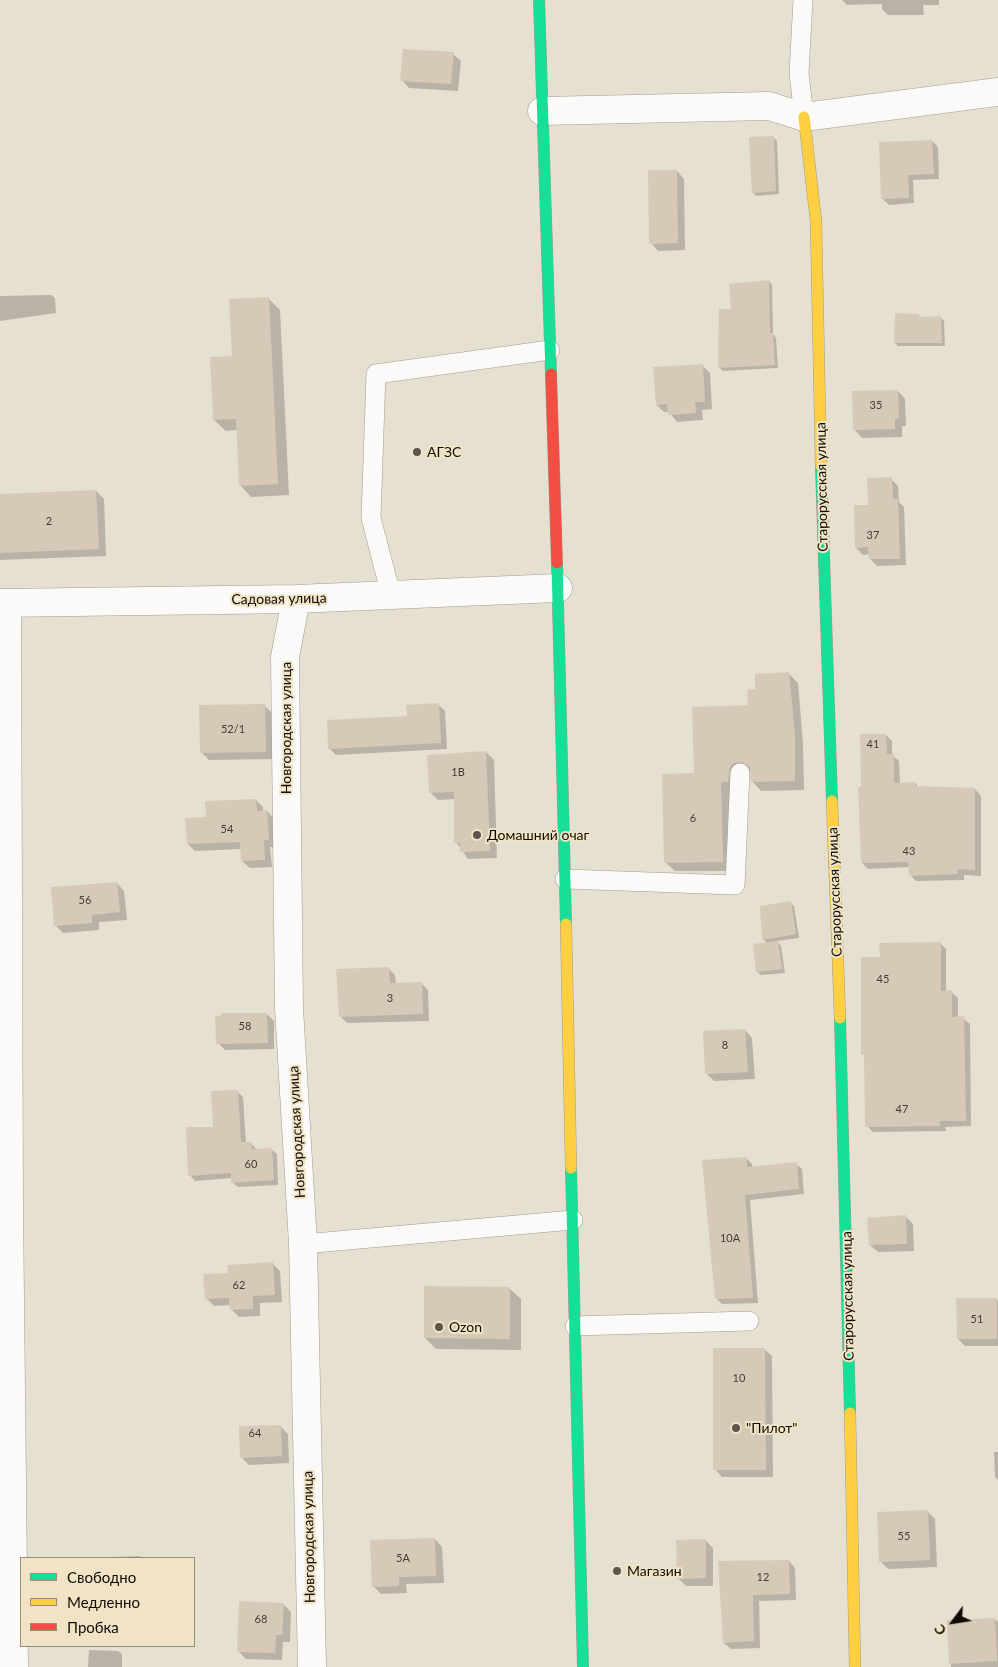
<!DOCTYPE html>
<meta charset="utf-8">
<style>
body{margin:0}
#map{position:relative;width:998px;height:1667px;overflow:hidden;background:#e6e0d0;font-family:Lato,sans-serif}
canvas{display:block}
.legend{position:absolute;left:20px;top:1557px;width:175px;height:90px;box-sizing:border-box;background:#f0e3c6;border:1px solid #968d78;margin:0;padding:6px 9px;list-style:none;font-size:15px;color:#100c04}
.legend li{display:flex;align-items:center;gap:10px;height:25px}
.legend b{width:25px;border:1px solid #968d78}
.north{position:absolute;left:928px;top:1597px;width:50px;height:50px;-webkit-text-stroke:4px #f0e3c6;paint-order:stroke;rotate:239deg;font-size:14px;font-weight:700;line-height:20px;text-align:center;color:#100c04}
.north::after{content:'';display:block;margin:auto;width:18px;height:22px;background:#100c04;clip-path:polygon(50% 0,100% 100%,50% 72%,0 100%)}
</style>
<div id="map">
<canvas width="998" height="1667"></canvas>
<ul class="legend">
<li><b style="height:6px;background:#16e098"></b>Свободно</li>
<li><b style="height:6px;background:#ffcf43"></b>Медленно</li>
<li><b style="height:6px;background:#f24e42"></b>Пробка</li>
</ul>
<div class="north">С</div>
</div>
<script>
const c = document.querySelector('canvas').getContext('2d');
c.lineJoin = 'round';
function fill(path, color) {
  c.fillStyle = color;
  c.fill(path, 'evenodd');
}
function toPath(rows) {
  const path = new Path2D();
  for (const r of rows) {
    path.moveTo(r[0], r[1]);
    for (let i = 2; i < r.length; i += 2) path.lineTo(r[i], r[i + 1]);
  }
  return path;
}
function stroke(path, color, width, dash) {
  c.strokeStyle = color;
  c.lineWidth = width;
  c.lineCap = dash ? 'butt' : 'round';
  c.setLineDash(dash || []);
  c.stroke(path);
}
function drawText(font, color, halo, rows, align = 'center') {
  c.font = font + ' Lato,sans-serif';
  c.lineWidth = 4;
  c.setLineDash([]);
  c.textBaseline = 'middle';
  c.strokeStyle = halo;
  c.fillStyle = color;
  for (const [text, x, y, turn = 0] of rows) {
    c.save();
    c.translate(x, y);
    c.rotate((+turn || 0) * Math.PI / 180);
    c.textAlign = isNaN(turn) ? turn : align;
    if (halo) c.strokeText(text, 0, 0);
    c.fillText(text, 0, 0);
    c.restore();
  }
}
fill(toPath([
 [842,0,939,0,939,5,923,5,924,15,888,15,882,9,882,4,847,5],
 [453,54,461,61,458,91,409,88,402,80],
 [774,138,777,141,779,194,756,196,753,192],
 [932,141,938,147,939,179,913,180,914,203,889,205,883,199],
 [677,171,684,179,685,250,658,251,651,243],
 [769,281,772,285,773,334,776,338,778,368,723,371,719,367,732,310],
 [51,295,55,298,56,313,0,321,0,296],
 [269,299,280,310,289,495,251,497,240,485,237,430,226,431,214,420,233,357],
 [918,315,921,318,941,318,944,321,945,346,898,346,895,343],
 [702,365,710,373,712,409,702,410,703,420,677,422,669,412,664,412,657,405],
 [898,391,905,399,906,426,902,426,902,437,862,438,855,430],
 [891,479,898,486,899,502,904,507,906,565,877,566,870,559,870,554,863,555,856,548],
 [96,491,104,499,106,556,0,560,0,495],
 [789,674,798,683,803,744,804,790,761,791,752,781,751,771,739,776,731,871,675,871,665,862,695,774,749,706,756,690],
 [438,704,445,711,447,749,336,755,329,748],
 [265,706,272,713,274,759,209,760,202,753],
 [886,735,892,741,892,755,899,761,900,784,915,783,919,788,975,789,981,796,981,876,964,875,964,880,916,881,910,875,910,867,868,869,862,863,863,788],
 [486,752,494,760,497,858,468,859,456,842,455,799,438,800,431,793],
 [256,800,263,807,263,812,267,811,274,819,275,847,270,847,272,867,250,868,242,861,242,849,195,851,188,844,207,818],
 [117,883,124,891,127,920,99,922,99,930,63,933,55,925],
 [790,902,794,906,799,938,777,941,781,946,785,973,761,975,757,972,767,943,763,939],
 [940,943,946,949,946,992,951,992,958,998,958,1018,963,1018,970,1024,971,1126,945,1127,946,1131,873,1132,867,1126,865,1056,863,1054,881,958],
 [389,969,395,975,396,984,421,983,428,990,429,1021,347,1023,340,1016],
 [267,1014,274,1021,274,1049,225,1050,218,1043],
 [745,1030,752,1038,755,1079,714,1081,706,1073],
 [237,1091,243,1097,246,1143,251,1143,257,1150,271,1149,277,1154,278,1185,238,1187,232,1182,232,1178,195,1181,190,1175,214,1128],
 [746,1158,752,1164,752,1168,796,1164,802,1169,804,1194,750,1200,758,1303,722,1304,716,1298],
 [905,1216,913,1224,914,1251,878,1252,870,1245],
 [272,1263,280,1271,282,1302,260,1303,260,1316,239,1317,231,1309,231,1305,214,1306,206,1298,230,1274],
 [509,1288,521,1299,521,1350,436,1349,425,1338],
 [996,1299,998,1301,998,1346,965,1346,958,1339],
 [764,1349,772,1356,773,1477,722,1477,715,1469],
 [280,1426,288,1434,289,1463,249,1465,241,1457],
 [994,1452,998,1452,998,1480,995,1477],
 [927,1511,935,1519,937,1567,888,1569,880,1561],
 [435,1539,442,1547,444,1583,406,1584,407,1593,381,1594,373,1586],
 [705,1540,713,1548,713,1586,686,1586,678,1578],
 [140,1556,142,1558,84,1558],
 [789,1561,795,1568,796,1600,759,1601,760,1648,731,1649,724,1643,719,1562],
 [283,1604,291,1612,290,1642,283,1642,282,1660,246,1659,238,1651],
 [995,1619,998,1622,998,1667,951,1667,948,1621],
 [89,1650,118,1651,122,1654,122,1667,88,1667]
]), '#0003');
fill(toPath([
 [403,49,454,52,451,84,400,81],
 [774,136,776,191,752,193,749,137],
 [932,140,934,174,908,175,909,198,881,199,879,142],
 [648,170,677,170,678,243,649,244],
 [769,280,770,333,773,333,775,365,718,368,719,309,731,309,729,284],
 [269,297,278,484,239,486,236,419,213,420,210,357,232,356,229,299],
 [895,313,919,314,919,317,941,316,942,343,894,343],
 [703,364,705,402,695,402,696,413,668,415,667,404,656,405,653,367],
 [898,390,899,419,895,419,895,429,853,430,852,391],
 [892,477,893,499,898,499,900,559,869,559,868,547,855,548,854,505,868,505,867,478],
 [96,490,99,549,0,553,0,494],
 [789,672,795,734,795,781,751,782,750,767,741,762,734,763,730,767,728,782,721,782,723,862,664,863,662,774,694,773,692,707,748,705,747,690,755,689,755,674],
 [439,703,441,743,328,749,327,720,407,716,406,705],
 [265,704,266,752,200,753,199,705],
 [860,734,886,734,887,754,894,754,894,783,915,782,915,786,975,788,975,870,958,869,958,874,909,876,908,862,861,863,858,787,861,787],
 [486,751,490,851,460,852,460,843,454,843,454,792,429,793,427,755],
 [256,799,257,811,267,810,269,840,264,840,265,860,241,861,240,842,187,844,185,818,206,817,205,801],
 [117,882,120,912,92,915,92,923,54,926,51,887],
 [791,901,796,934,762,940,760,906],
 [778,941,782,969,756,972,753,944],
 [941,942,941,991,952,990,952,1017,964,1016,966,1121,940,1121,940,1126,865,1127,864,1055,861,1055,861,957,880,957,879,943],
 [389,967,390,983,422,982,423,1014,339,1017,336,969],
 [221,1013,267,1013,268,1043,216,1044,215,1016,221,1016],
 [745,1029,748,1072,705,1074,703,1031],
 [238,1090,241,1142,252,1142,252,1149,272,1148,274,1180,231,1183,231,1173,188,1176,186,1127,213,1127,211,1091],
 [747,1157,747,1167,797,1162,799,1189,745,1195,753,1298,715,1299,702,1160],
 [906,1215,907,1244,869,1245,867,1218],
 [273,1262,275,1295,253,1296,253,1309,230,1310,229,1298,205,1299,203,1274,228,1273,227,1265],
 [424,1286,510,1287,510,1339,424,1338],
 [956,1298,997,1298,997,1339,957,1339],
 [713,1348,765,1348,766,1470,713,1470],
 [281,1425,282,1456,240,1458,239,1426],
 [928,1510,930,1560,879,1562,877,1512],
 [435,1538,436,1576,399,1577,399,1586,372,1587,370,1540],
 [706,1539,706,1578,677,1579,676,1540],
 [789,1560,790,1594,753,1595,754,1641,723,1643,718,1561],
 [239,1601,284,1603,282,1635,276,1635,275,1653,237,1652],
 [995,1618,997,1661,949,1664,947,1620]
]), '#d7c9b7');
const lane = toPath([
 [803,0,799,73,804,117],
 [391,595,371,518,376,374,550,350],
 [565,879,735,885,740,773],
 [303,1244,573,1220],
 [575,1326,749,1321]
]);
const street = toPath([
 [542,111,769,106,804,117,998,92],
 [296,599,285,657,289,1008,303,1244,312,1667],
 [0,603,296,599,558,588],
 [7,603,9,1205,14,1667]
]);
const fast = toPath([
 [539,0,551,374],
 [821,466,832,801],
 [557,563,566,924],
 [840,1018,850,1413],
 [571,1168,583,1667]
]);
const slow = toPath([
 [804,117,816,221,821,466],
 [832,801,840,1018],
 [566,924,571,1168],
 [850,1413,855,1667]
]);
const jam = toPath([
 [551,374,557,563]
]);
stroke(lane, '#a09b8f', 20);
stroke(street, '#a09b8f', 29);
stroke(fast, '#a09b8f', 12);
stroke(slow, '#a09b8f', 12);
stroke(jam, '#a09b8f', 12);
stroke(lane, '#fbfaf8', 19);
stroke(street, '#fbfaf8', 28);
stroke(fast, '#16e098', 11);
stroke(slow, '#ffcf43', 11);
stroke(jam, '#f24e42', 11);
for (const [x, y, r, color] of [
 [417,452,5,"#5b564b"],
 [477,835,5,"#5b564b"],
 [439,1327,5,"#5b564b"],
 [736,1428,5,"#5b564b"],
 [617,1571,5,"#5b564b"]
]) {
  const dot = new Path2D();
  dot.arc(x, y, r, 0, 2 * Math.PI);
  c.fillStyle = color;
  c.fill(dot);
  stroke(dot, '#f0e3c6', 2);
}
drawText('11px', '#433c32', null, [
 ["35",876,405],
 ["2",49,521],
 ["37",873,535],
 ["52/1",233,729],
 ["41",873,744],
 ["1В",458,772],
 ["6",693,818],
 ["54",227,829],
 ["43",909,851],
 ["56",85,900],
 ["45",883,979],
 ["3",390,998],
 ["58",245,1026],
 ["8",725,1045],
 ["47",902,1109],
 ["60",251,1164],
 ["10А",730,1238],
 ["62",239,1285],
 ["51",977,1319],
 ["10",739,1378],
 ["64",255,1433],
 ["55",904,1536],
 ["5А",403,1558],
 ["12",763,1577],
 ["68",261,1619]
]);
drawText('14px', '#100c04', '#f0e3c6', [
 ["АГЗС",427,452],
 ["Домашний очаг",487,835],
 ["Ozon",449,1327],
 ["\"Пилот\"",746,1428],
 ["Магазин",627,1571]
], 'left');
drawText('14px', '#100c04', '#f0e3c6', [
 ["Старорусская улица",822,487,-91],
 ["Садовая улица",279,599,-1],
 ["Новгородская улица",286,728,-90],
 ["Старорусская улица",835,892,-92],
 ["Новгородская улица",297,1132,-93],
 ["Старорусская улица",848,1296,-91],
 ["Новгородская улица",309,1537,-91]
]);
</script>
